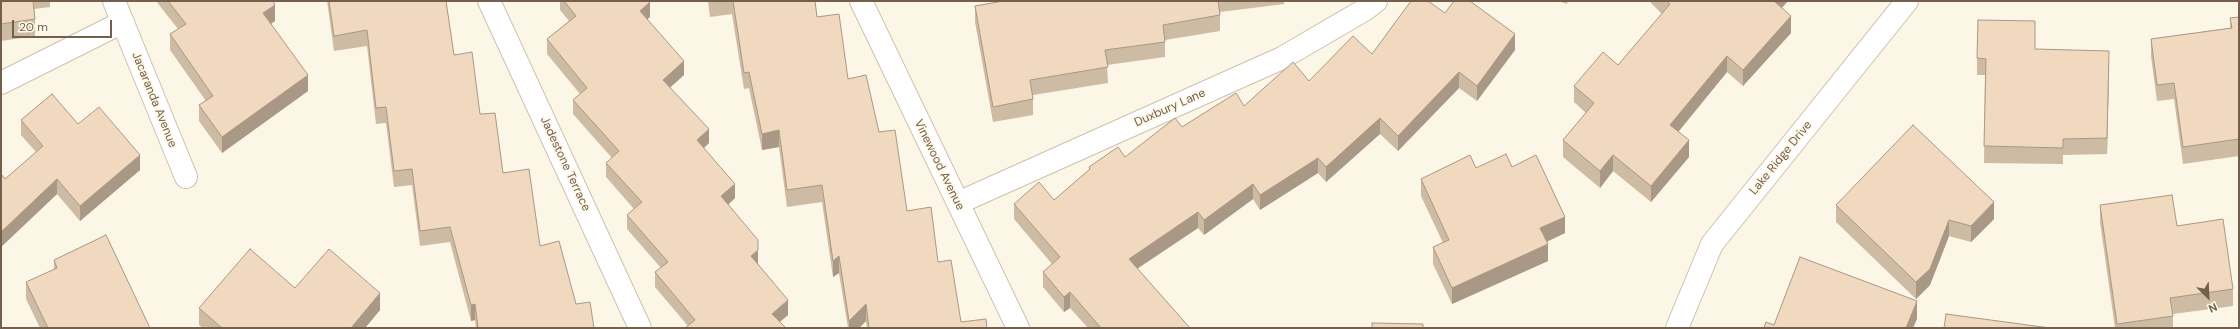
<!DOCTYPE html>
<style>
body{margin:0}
#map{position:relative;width:2240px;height:329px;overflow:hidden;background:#fbf6e5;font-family:"DM Sans",sans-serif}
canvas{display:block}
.frame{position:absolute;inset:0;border:2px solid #735f4b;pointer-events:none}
.north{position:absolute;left:2188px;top:277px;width:40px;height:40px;-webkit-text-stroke:3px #fef9eb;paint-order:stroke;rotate:156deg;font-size:11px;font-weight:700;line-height:16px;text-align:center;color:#735f4b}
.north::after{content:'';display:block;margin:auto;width:14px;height:18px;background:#735f4b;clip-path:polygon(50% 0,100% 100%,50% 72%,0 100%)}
.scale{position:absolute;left:12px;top:20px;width:100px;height:18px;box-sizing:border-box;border:2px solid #735f4b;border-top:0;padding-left:5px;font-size:12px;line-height:14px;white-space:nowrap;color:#735f4b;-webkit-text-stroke:3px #fef9eb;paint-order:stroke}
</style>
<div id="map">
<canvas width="2240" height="329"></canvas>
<div class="frame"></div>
<div class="north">N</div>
<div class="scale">20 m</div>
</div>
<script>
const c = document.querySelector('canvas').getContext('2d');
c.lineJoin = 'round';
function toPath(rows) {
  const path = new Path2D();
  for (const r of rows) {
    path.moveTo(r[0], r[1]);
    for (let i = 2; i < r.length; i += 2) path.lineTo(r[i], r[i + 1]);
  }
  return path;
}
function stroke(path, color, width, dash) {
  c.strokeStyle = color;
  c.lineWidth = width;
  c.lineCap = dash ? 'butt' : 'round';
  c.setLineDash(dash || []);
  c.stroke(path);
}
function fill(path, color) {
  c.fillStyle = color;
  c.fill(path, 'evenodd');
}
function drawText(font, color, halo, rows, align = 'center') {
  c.font = font + ' "DM Sans",sans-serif';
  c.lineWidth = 4;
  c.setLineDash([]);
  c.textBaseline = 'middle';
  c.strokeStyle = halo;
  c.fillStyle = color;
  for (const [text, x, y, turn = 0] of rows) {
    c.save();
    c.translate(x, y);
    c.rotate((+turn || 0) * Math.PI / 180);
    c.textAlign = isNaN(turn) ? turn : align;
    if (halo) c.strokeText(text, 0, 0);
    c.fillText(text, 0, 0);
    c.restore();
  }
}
const minor = toPath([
 [114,1,186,177],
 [489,1,640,328],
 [861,1,1018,328],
 [1,83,123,22],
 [958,203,1282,58,1366,9,1376,1],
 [1677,328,1712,244,1907,1]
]);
stroke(minor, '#cfc1af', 24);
stroke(minor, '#fff', 22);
fill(toPath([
 [1,1,50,1,50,7,34,9,35,19,35,36,1,41],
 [156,1,273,1,275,21,271,24,308,91,222,153,199,121,199,105,206,101,170,50,170,34,178,29],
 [327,1,446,1,454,55,480,114,503,173,540,246,576,304,594,328,476,328,475,320,471,321,450,242,420,246,412,185,394,187,386,123,376,124,367,46,334,51],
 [560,1,649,1,650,17,647,19,684,75,670,87,709,143,704,148,735,198,728,205,758,264,788,315,780,322,688,326,655,287,655,272,661,268,627,229,627,215,634,209,606,177,606,163,612,158,573,114,573,100,580,94,547,54,547,39,569,21,560,10],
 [708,1,815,1,817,17,848,79,879,132,907,211,938,262,961,322,987,328,867,328,866,321,859,328,848,328,839,273,833,277,822,202,787,207,779,147,762,150,749,88,744,89,732,14,710,17],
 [1003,1,1284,1,1284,4,1220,12,1220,31,1165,40,1165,57,1107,65,1108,83,1033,95,1033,115,993,122,975,22,975,6],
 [1558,1,1568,1,1567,4],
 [1651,1,1788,1,1782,8,1791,33,1743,86,1727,72,1678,132,1689,157,1651,202,1613,171,1600,188,1563,157,1563,140,1586,113,1574,102,1574,86,1618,65,1662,14,1651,3],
 [1445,13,1515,50,1477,101,1459,88,1398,151,1380,134,1326,182,1318,173,1260,210,1253,199,1204,235,1198,228,1137,269,1190,328,1088,328,1070,308,1064,312,1043,287,1043,272,1052,264,1014,219,1014,204,1054,200,1089,170,1089,167,1125,157,1182,127,1244,106,1309,81,1372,54],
 [2239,17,2239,156,2183,164,2174,99,2157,101,2151,56,2151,39,2230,28,2230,18],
 [2035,49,2109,67,2107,154,2063,155,2063,164,1984,163,1985,75,1977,75,1977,58],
 [21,120,78,124,140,170,80,221,57,194,1,247,1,174,5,179,36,152,21,135],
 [1476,168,1565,233,1546,242,1548,261,1452,304,1433,264,1433,247,1443,243,1421,196,1421,179],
 [1836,205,1994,219,1971,242,1949,236,1930,285,1916,299,1836,222],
 [2100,205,2177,226,2233,289,2233,306,2173,314,2173,328,2115,328,2100,222],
 [54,260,150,328,40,328,26,299,26,282,54,270],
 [199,308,380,310,365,328,203,328,199,325]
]), '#cebba3');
fill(toPath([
 [1773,1,1788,1,1773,17],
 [650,2,650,17,640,26,640,11],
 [275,5,275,21,263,29,263,13],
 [1791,16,1791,33,1743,86,1743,70],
 [1515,34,1515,50,1477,101,1477,86],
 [2109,51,2109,67,2107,154,2107,138],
 [1727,56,1727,72,1670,142,1670,125],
 [684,61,684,75,663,94,663,80],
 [1459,72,1459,88,1398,151,1398,136],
 [308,75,308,91,222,153,222,137],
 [1380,118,1380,134,1326,182,1326,167],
 [709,129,709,143,697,154,697,140],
 [779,130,779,147,762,150,762,134],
 [1689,140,1689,157,1651,202,1651,186],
 [140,155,140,170,80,221,80,206],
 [1613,155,1613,171,1600,188,1600,171],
 [1318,158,1318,173,1260,210,1260,195],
 [57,179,57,194,1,247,1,232],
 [735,184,735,198,721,211,721,196],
 [1253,184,1253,199,1204,235,1204,220],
 [1994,202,1994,219,1971,242,1971,226],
 [1198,212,1198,228,1129,274,1129,259],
 [1565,217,1565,233,1540,245,1540,228],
 [1949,220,1949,236,1930,285,1916,299,1916,282],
 [1548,244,1548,261,1452,304,1452,288],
 [758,250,758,265,751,256],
 [839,256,839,273,833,277,833,261],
 [1070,292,1070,308,1064,312,1064,297],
 [380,293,380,310,365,328,351,328],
 [788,300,788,315,772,328,772,314],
 [1917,301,1917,319,1913,328,1906,328],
 [475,304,475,320,471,321,471,305],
 [866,304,866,321,859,328,849,328,849,321]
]), '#a89885');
const building = toPath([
 [1,1,33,1,35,19,1,24,1,1],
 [168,1,273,1,275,5,263,13,308,75,222,137,199,105,213,96,170,34,186,24,168,1],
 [329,1,446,1,454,55,472,52,480,114,495,113,503,173,529,169,540,246,559,241,576,304,590,302,594,328,478,328,475,304,471,305,450,227,420,231,412,169,394,171,386,107,376,108,367,30,334,36,329,1],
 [564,1,649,1,650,2,640,11,684,61,663,80,709,129,697,140,735,184,721,196,758,240,758,250,751,256,788,300,772,314,786,328,685,328,695,320,655,272,668,262,627,215,642,202,606,163,619,151,573,100,587,88,547,39,576,16,564,1],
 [733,1,815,1,817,17,839,14,848,79,866,75,879,132,895,130,907,211,931,207,938,262,951,260,961,322,986,319,987,328,869,328,866,304,849,321,839,256,833,261,822,185,787,190,779,130,762,134,749,72,744,73,733,1],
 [1003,1,1218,1,1220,15,1163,25,1165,42,1105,50,1108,67,1030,80,1033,99,993,107,975,6,1003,1],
 [1411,1,1428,1,1445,13,1454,1,1470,1,1515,34,1477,86,1459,72,1398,136,1380,118,1326,167,1318,158,1260,195,1253,184,1204,220,1198,212,1129,259,1190,328,1101,328,1070,292,1064,297,1043,272,1060,257,1014,204,1039,182,1054,200,1090,169,1089,167,1118,147,1125,157,1175,118,1182,127,1236,93,1244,106,1293,62,1309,81,1353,36,1372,54,1411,1],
 [1666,1,1774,1,1791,16,1743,70,1727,56,1670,125,1689,140,1651,186,1613,155,1600,171,1563,140,1594,103,1574,86,1603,52,1618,65,1670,4,1666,1],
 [2239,17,2239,139,2183,147,2174,83,2157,85,2151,39,2232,28,2230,18,2239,17],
 [1978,20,2035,21,2035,49,2109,51,2107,138,2063,139,2063,148,1984,146,1986,59,1977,58,1978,20],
 [52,94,78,124,99,107,140,155,80,206,57,179,1,232,1,174,5,179,43,146,21,120,52,94],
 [1913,125,1994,202,1971,226,1949,220,1930,269,1916,282,1836,205,1913,125],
 [1506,154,1512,167,1536,155,1565,217,1540,228,1548,244,1452,288,1433,247,1449,240,1421,179,1470,155,1476,168,1506,154],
 [2172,195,2177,226,2223,219,2233,289,2170,298,2173,316,2117,324,2100,205,2172,195],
 [106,235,150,328,48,328,26,282,57,268,54,260,106,235],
 [250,249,295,288,329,249,380,293,351,328,222,328,199,308,250,249],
 [1800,257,1917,301,1906,328,1764,328,1766,322,1774,325,1800,257],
 [1946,314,2050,328,1944,328,1946,314],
 [1372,323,1423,324,1423,328,1372,328,1372,323]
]);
fill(building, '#f0d9be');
stroke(building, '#a89885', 1);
drawText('12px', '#735f4b', '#fef9eb', [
 ["Jacaranda Avenue",154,100,68],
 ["Duxbury Lane",1170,108,-24],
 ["Lake Ridge Drive",1781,158,-51],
 ["Jadestone Terrace",565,164,65],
 ["Vinewood Avenue",939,165,64]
]);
</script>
